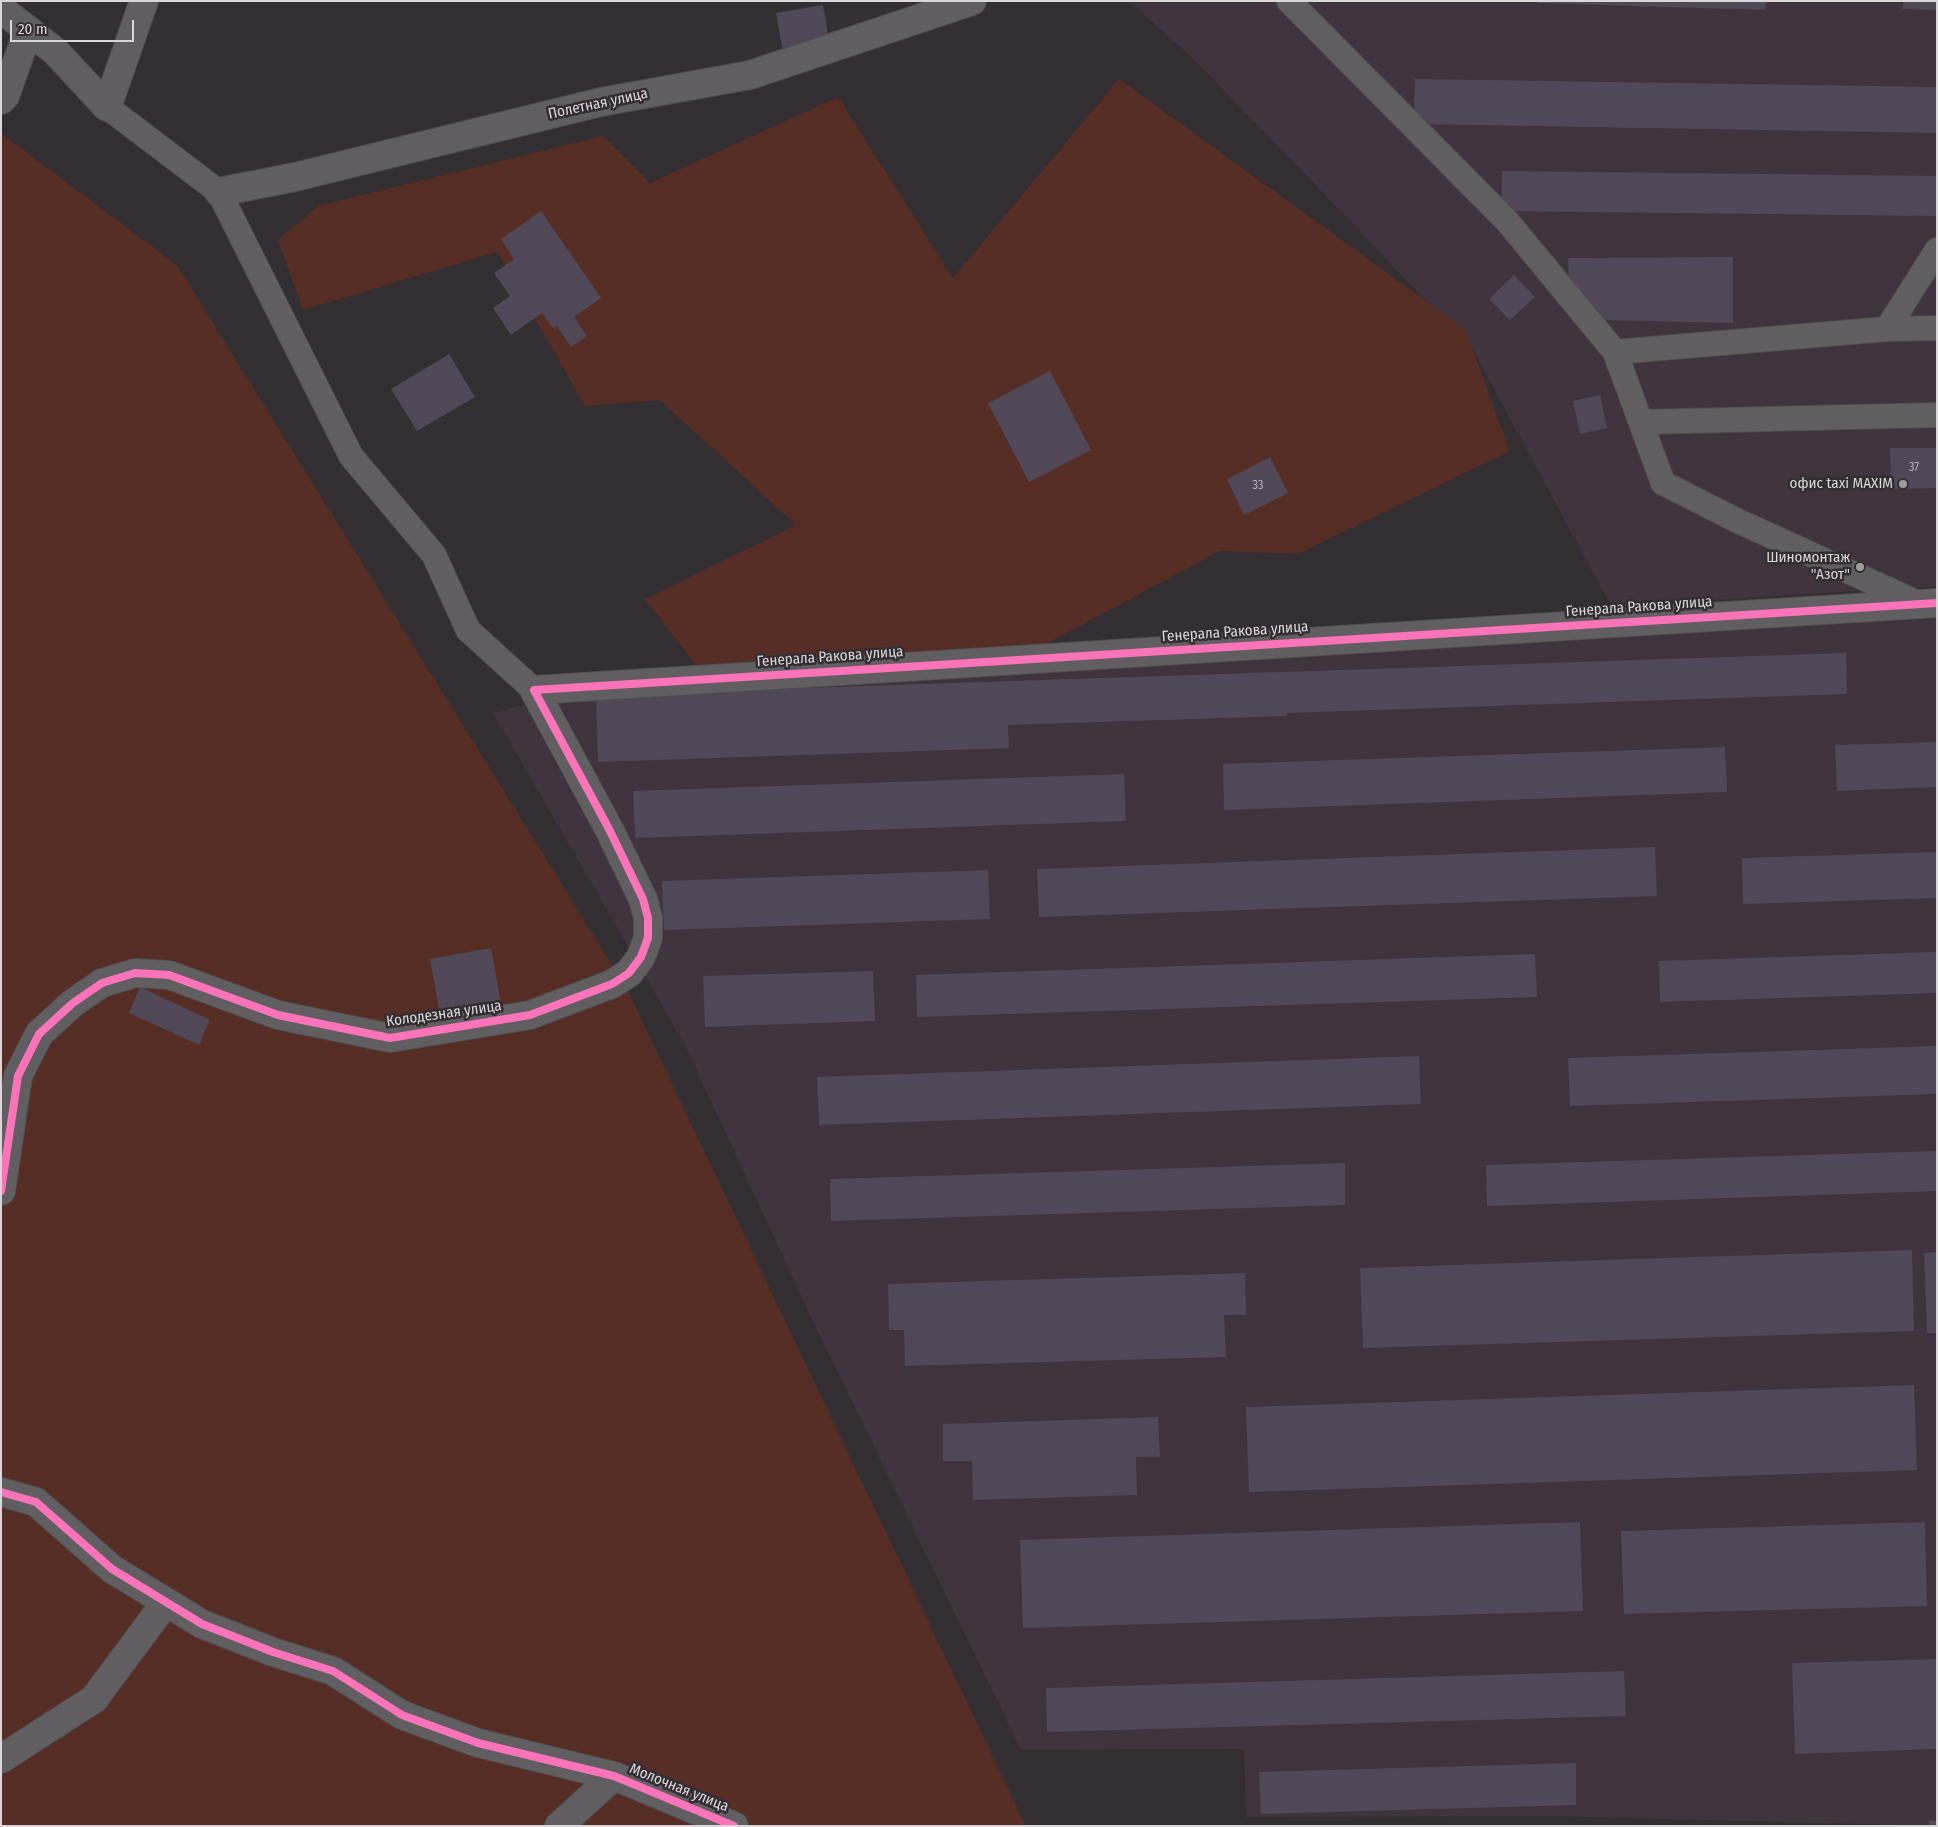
<!DOCTYPE html>
<meta charset="utf-8">
<style>
body{margin:0}
#map{position:relative;width:1938px;height:1827px;overflow:hidden;background:#332e32;font-family:"Fira Sans Condensed",sans-serif}
canvas{display:block}
.frame{position:absolute;inset:0;border:2px solid #dad6da;pointer-events:none}
.scale{position:absolute;left:10px;top:20px;width:124px;height:22px;box-sizing:border-box;border:2px solid #dad6da;border-top:0;padding-left:6px;font-size:15px;line-height:18px;white-space:nowrap;color:#dad6da;-webkit-text-stroke:4px #342d33;paint-order:stroke}
</style>
<div id="map">
<canvas width="1938" height="1827"></canvas>
<div class="frame"></div>
<div class="scale">20 m</div>
</div>
<script>
const c = document.querySelector('canvas').getContext('2d');
c.lineJoin = 'round';
function fill(path, color) {
  c.fillStyle = color;
  c.fill(path, 'evenodd');
}
function toPath(rows) {
  const path = new Path2D();
  for (const r of rows) {
    path.moveTo(r[0], r[1]);
    for (let i = 2; i < r.length; i += 2) path.lineTo(r[i], r[i + 1]);
  }
  return path;
}
function stroke(path, color, width, dash) {
  c.strokeStyle = color;
  c.lineWidth = width;
  c.lineCap = dash ? 'butt' : 'round';
  c.setLineDash(dash || []);
  c.stroke(path);
}
function drawText(font, color, halo, rows, align = 'center') {
  c.font = font + ' "Fira Sans Condensed",sans-serif';
  c.lineWidth = 5;
  c.setLineDash([]);
  c.textBaseline = 'middle';
  c.strokeStyle = halo;
  c.fillStyle = color;
  for (const [text, x, y, turn = 0] of rows) {
    c.save();
    c.translate(x, y);
    c.rotate((+turn || 0) * Math.PI / 180);
    c.textAlign = isNaN(turn) ? turn : align;
    if (halo) c.strokeText(text, 0, 0);
    c.fillText(text, 0, 0);
    c.restore();
  }
}
fill(toPath([
 [1128,1,1937,1,1937,586,1611,606,1472,348,1192,57],
 [1937,614,1937,1826,1551,1816,1246,1817,1244,1749,1021,1750,809,1313,685,1045,493,713,576,691]
]), '#3f343d');
fill(toPath([
 [1119,79,1465,329,1510,451,1298,554,1220,551,1035,650,702,673,645,599,796,525,660,400,585,406,497,252,303,310,278,240,318,206,603,136,650,183,838,97,953,278],
 [1,133,177,265,627,989,1026,1826,1,1826]
]), '#552d25');
fill(toPath([
 [1537,1,1767,1,1765,10,1537,3],
 [1903,1,1937,1,1937,10,1903,9],
 [823,5,830,45,783,53,776,13],
 [1415,79,1937,87,1937,133,1414,124],
 [1502,171,1937,176,1937,216,1501,211],
 [541,211,601,298,574,317,587,336,571,347,557,326,553,328,542,313,511,335,493,308,510,296,494,273,514,259,501,239],
 [1733,257,1733,323,1601,320,1569,290,1568,258],
 [1514,275,1535,297,1510,320,1489,299],
 [449,354,475,397,417,431,391,389],
 [1050,371,1091,450,1029,482,988,403],
 [1600,395,1607,428,1580,434,1573,401],
 [1890,448,1937,448,1937,488,1891,489],
 [1270,457,1288,493,1244,515,1227,479],
 [1846,653,1847,694,1287,713,1286,716,1008,725,1009,748,598,762,596,695],
 [1937,742,1937,787,1837,791,1835,745],
 [1725,747,1727,792,1224,810,1223,764],
 [1124,774,1126,821,635,838,633,791],
 [1655,847,1657,896,1039,917,1037,869],
 [1937,852,1937,898,1743,904,1742,858],
 [988,870,990,919,664,930,662,881],
 [491,948,501,1003,440,1014,430,959],
 [1937,952,1937,993,1660,1002,1659,961],
 [1535,954,1537,997,917,1017,916,975],
 [873,971,875,1021,705,1027,703,976],
 [140,987,210,1020,199,1045,129,1013],
 [1937,1046,1937,1094,1570,1106,1568,1058],
 [1419,1056,1421,1104,819,1125,817,1077],
 [1937,1151,1937,1191,1487,1206,1486,1165],
 [1345,1163,1345,1205,831,1221,830,1179],
 [1912,1250,1914,1331,1363,1348,1360,1268],
 [1937,1252,1937,1333,1927,1333,1924,1253],
 [1245,1273,1246,1315,1224,1315,1226,1357,905,1366,904,1330,889,1330,888,1284],
 [1914,1385,1917,1470,1249,1492,1246,1407],
 [1158,1417,1160,1457,1136,1457,1137,1495,973,1500,972,1461,943,1461,943,1424],
 [1580,1522,1583,1611,1023,1628,1020,1540],
 [1925,1522,1927,1606,1624,1614,1621,1531],
 [1937,1659,1937,1749,1795,1754,1792,1663],
 [1624,1671,1626,1716,1047,1732,1046,1688],
 [1576,1763,1576,1805,1261,1814,1259,1772],
 [1929,1820,1937,1821,1937,1826,1929,1826]
]), '#504857');
const lane = toPath([
 [1289,1,1507,221,1615,352,1663,483,1738,521,1918,603],
 [107,107,219,192,351,456,434,555,468,630,534,690],
 [1887,329,1937,328],
 [1615,352,1887,329,1937,250],
 [1641,422,1937,415]
]);
const street = toPath([
 [1,9,56,52,107,107,144,1],
 [1,100,5,96,28,31],
 [219,192,295,177,601,102,750,75,972,1],
 [1,1191,18,1076,39,1034,73,1003,102,983,135,973,169,975,278,1015,390,1038,530,1015,612,984,629,973,641,957,648,938,648,918,643,899,609,829,534,690,1937,603],
 [1,1492,36,1502,112,1569,202,1624,273,1652,333,1671,402,1715,478,1743,614,1776,734,1826],
 [1,1759,94,1699,166,1602],
 [559,1826,614,1776]
]);
stroke(lane, '#504c50', 26);
stroke(street, '#504c50', 30);
stroke(lane, '#605e60', 24);
stroke(street, '#605e60', 28);
stroke(toPath([
 [1,1191,18,1076,39,1034,73,1003,102,983,135,973,169,975,278,1015,390,1038,530,1015,612,984,629,973,641,957,648,938,648,918,643,899,609,829,534,690,1937,603],
 [1,1492,36,1502,112,1569,202,1624,273,1652,333,1671,402,1715,478,1743,614,1776,734,1826]
]), '#fb73b8', 8);
for (const [x, y, r, color] of [
 [1903,484,5,"#a09b9f"],
 [1860,567,5,"#a09b9f"]
]) {
  const dot = new Path2D();
  dot.arc(x, y, r, 0, 2 * Math.PI);
  c.fillStyle = color;
  c.fill(dot);
  stroke(dot, '#342d33', 2);
}
drawText('12px', '#b8b2b9', null, [
 ["37",1914,468],
 ["33",1258,486]
]);
drawText('15px', '#dad6da', '#342d33', [
 ["Полетная улица",598,104,-12],
 ["Генерала Ракова улица",1639,607,-4],
 ["Генерала Ракова улица",1235,632,-4],
 ["Генерала Ракова улица",830,657,-4],
 ["Колодезная улица",444,1014,-8],
 ["Молочная улица",679,1788,22]
]);
drawText('15px', '#dad6da', '#342d33', [
 ["офис taxi MAXIM",1893,484],
 ["Шиномонтаж",1850,558],
 ["\"Азот\"",1850,575]
], 'right');
</script>
